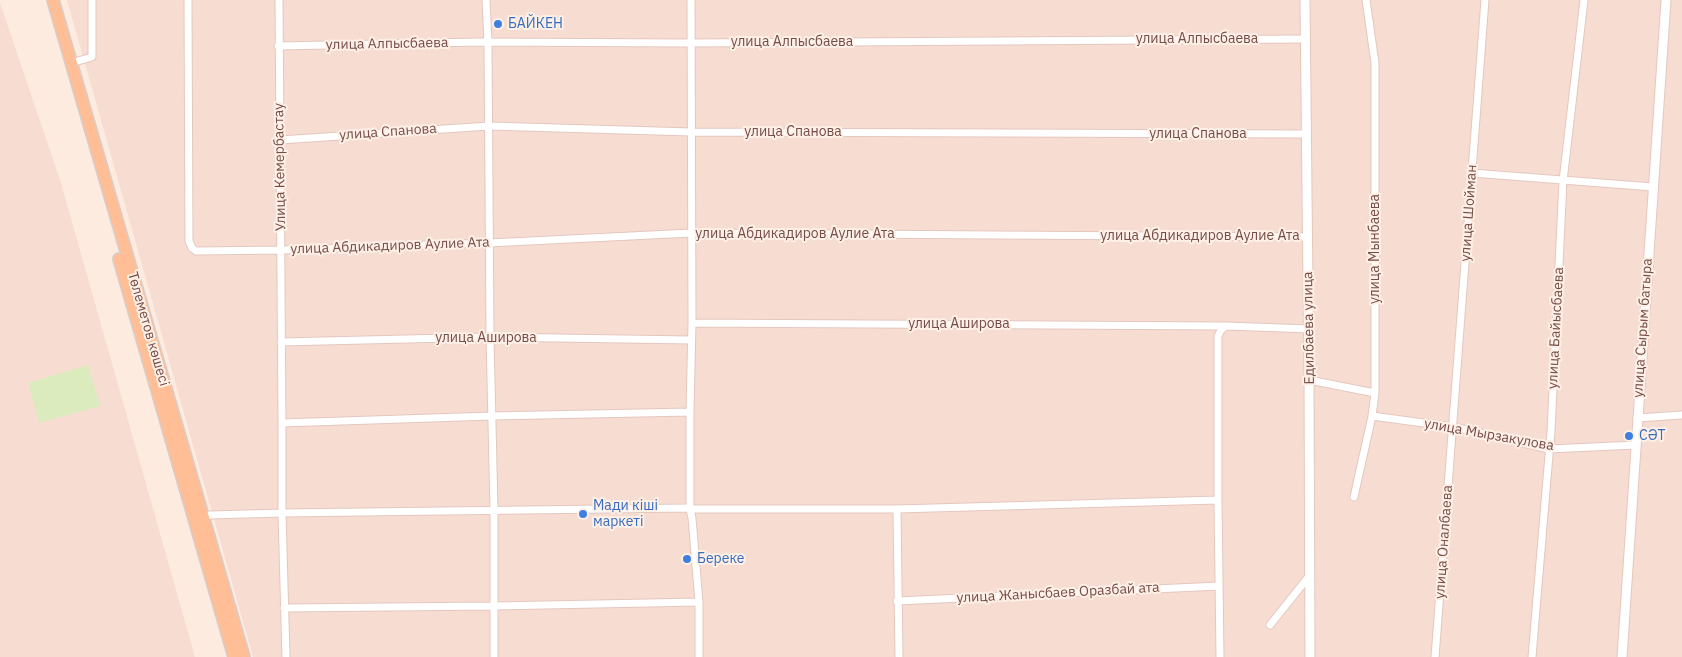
<!DOCTYPE html>
<meta charset="utf-8">
<style>
body{margin:0}
canvas{display:block;background:#fdebe0}
</style>
<canvas width="1682" height="657"></canvas>
<script>
const c = document.querySelector('canvas').getContext('2d');
c.lineJoin = 'round';
function fill(path, color) {
  c.fillStyle = color;
  c.fill(path, 'evenodd');
}
function toPath(rows) {
  const path = new Path2D();
  for (const r of rows) {
    path.moveTo(r[0], r[1]);
    for (let i = 2; i < r.length; i += 2) path.lineTo(r[i], r[i + 1]);
  }
  return path;
}
function stroke(path, color, width, dash) {
  c.strokeStyle = color;
  c.lineWidth = width;
  c.lineCap = dash ? 'butt' : 'round';
  c.setLineDash(dash || []);
  c.stroke(path);
}
function drawText(font, color, halo, rows, align = 'center') {
  c.font = font + ' "IBM Plex Sans",sans-serif';
  c.lineWidth = 4;
  c.setLineDash([]);
  c.textBaseline = 'middle';
  c.strokeStyle = halo;
  c.fillStyle = color;
  for (const [text, x, y, turn = 0] of rows) {
    c.save();
    c.translate(x, y);
    c.rotate((+turn || 0) * Math.PI / 180);
    c.textAlign = isNaN(turn) ? turn : align;
    if (halo) c.strokeText(text, 0, 0);
    c.fillText(text, 0, 0);
    c.restore();
  }
}
fill(toPath([
 [67,0,1682,0,1682,657,253,657],
 [0,3,61,183,195,657,0,657]
]), '#f7ddd1');
fill(toPath([
 [88,365,100,406,39,423,28,383]
]), '#dbebbe');
const minor = toPath([
 [188,0,189,241,192,248,196,251,282,250,489,243,691,233,1308,237],
 [279,0,282,423],
 [486,0,488,42,490,337,494,510,494,657],
 [691,0,692,323,690,412,690,509,897,509,1218,500],
 [278,46,479,42,690,43,1306,39],
 [71,63,92,57,92,0],
 [280,140,489,126,691,132,1307,134],
 [1472,173,1653,187],
 [692,323,1226,326],
 [281,342,490,337,691,340],
 [1309,380,1375,393],
 [1372,416,1453,427,1549,449,1636,445],
 [1637,418,1682,415],
 [1354,497,1372,416,1375,393,1375,63,1366,0],
 [897,509,899,657],
 [199,518,210,515,282,513,686,508,690,509,692,518,699,602,699,657],
 [897,601,1219,586],
 [284,608,494,606,699,602],
 [1270,625,1310,575],
 [286,657,282,513,282,423,491,416,690,412],
 [1220,657,1218,500,1218,336,1221,330,1226,326,1309,329],
 [1435,657,1485,0],
 [1532,657,1551,431,1563,181,1584,0]
]);
const tertiary = toPath([
 [1305,0,1309,380,1310,657],
 [1622,657,1666,0]
]);
const primary = toPath([
 [53,0,244,657],
 [119,259,234,657]
]);
stroke(minor, '#e4c7bf', 9);
stroke(tertiary, '#e4c7bf', 11);
stroke(primary, '#d8cdcb', 14);
stroke(minor, '#fff', 7);
stroke(tertiary, '#fff', 9);
stroke(primary, '#ffbe95', 11);
for (const [x, y, r, color] of [
 [498,24,5,"#3f7fe0"],
 [1629,436,5,"#3f7fe0"],
 [583,514,5,"#3f7fe0"],
 [687,559,5,"#3f7fe0"]
]) {
  const dot = new Path2D();
  dot.arc(x, y, r, 0, 2 * Math.PI);
  c.fillStyle = color;
  c.fill(dot);
  stroke(dot, '#fff0e7', 2);
}
drawText('14px', '#366cbe', '#fff0e7', [
 ["БАЙКЕН",508,24],
 ["СƏТ",1639,436],
 ["Мади кіші",593,506],
 ["маркеті",593,522],
 ["Береке",697,559]
], 'left');
drawText('14px', '#754c46', '#fff0e7', [
 ["улица Алпысбаева",1197,39],
 ["улица Алпысбаева",792,42],
 ["улица Алпысбаева",387,44,-1],
 ["улица Спанова",388,132,-4],
 ["улица Спанова",793,132],
 ["улица Спанова",1198,134],
 ["Улица Кемербастау",280,167,-91],
 ["улица Шойман",1469,213,-86],
 ["улица Абдикадиров Аулие Ата",795,234],
 ["улица Абдикадиров Аулие Ата",1200,236],
 ["улица Абдикадиров Аулие Ата",390,246,-2],
 ["улица Мынбаева",1375,249,-90],
 ["улица Аширова",959,324],
 ["Едилбаева улица",1309,328,-91],
 ["улица Байысбаева",1556,328,-87],
 ["улица Сырым батыра",1643,328,-86],
 ["Төлеметов көшесі",148,329,74],
 ["улица Аширова",486,338],
 ["улица Мырзакулова",1489,435,10],
 ["улица Оналбаева",1444,542,-86],
 ["улица Жанысбаев Оразбай ата",1058,593,-3]
]);
</script>
